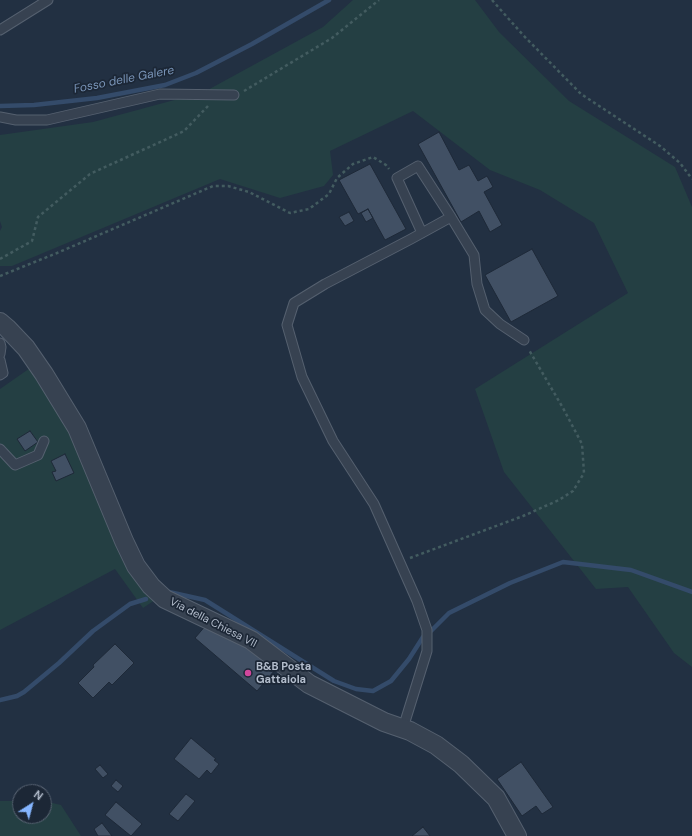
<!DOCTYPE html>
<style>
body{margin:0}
#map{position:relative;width:692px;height:836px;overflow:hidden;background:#223042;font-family:"DM Sans",sans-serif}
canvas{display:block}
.north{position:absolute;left:12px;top:784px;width:40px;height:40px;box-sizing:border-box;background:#1c2736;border:1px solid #586372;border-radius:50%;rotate:36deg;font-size:11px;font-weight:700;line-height:16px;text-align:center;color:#b3bdcc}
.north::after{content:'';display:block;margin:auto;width:14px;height:18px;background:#85b5ff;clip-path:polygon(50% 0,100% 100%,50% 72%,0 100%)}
</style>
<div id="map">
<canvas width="692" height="836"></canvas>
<div class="north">N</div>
</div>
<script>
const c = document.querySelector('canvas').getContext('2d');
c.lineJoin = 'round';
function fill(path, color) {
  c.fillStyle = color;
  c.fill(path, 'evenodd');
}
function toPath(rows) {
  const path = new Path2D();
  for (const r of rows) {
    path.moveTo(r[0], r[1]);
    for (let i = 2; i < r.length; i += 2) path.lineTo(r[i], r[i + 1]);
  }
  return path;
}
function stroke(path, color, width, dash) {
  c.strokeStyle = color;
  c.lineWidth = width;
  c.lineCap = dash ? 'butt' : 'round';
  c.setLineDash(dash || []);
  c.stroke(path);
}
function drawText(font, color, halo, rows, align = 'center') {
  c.font = font + ' "DM Sans",sans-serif';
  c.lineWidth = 3.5;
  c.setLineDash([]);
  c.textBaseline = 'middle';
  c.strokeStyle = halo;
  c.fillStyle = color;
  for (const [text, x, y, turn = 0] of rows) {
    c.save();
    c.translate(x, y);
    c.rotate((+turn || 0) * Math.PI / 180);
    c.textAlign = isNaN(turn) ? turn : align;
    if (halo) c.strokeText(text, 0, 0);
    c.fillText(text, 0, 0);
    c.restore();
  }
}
fill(toPath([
 [353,0,475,0,499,32,569,101,675,167,692,207,692,667,674,653,628,587,596,589,504,472,475,389,628,293,594,223,540,190,490,170,413,111,330,151,333,175,324,186,280,198,220,179,12,266,0,266,0,231,2,227,0,221,0,135,93,122,204,92,323,27],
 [43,359,144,568,167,592,143,608,115,569,0,630,0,389],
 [0,801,20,801,20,816,44,816,44,801,61,805,81,836,0,836]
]), '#243f43');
stroke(toPath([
 [0,106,34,105,97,98,165,85,196,73,252,44,329,0],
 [169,592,205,600,334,681,356,689,373,691,391,681,409,659,423,637],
 [431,631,449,613,510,583,563,562,631,570,692,592],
 [0,700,17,696,24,692,59,663,93,631,130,604,146,599]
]), '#344b6a', 4.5);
const building = toPath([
 [439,132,459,170,469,165,478,181,487,176,493,187,484,192,502,225,490,232,479,211,461,222,418,144,439,132],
 [370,164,406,229,385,240,368,209,358,214,339,180,370,164],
 [368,209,373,218,366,222,361,213,368,209],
 [349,212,354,221,345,226,339,217,349,212],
 [532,249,558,296,511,322,485,275,532,249],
 [30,431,38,442,25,451,17,439,30,431],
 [65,454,74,473,56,481,52,472,56,471,51,461,65,454],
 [207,624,248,647,275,670,257,691,195,638,207,624],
 [115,644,134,663,112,685,109,682,93,698,78,683,94,667,93,665,115,644],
 [191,738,216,759,214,760,219,764,211,774,207,770,199,779,174,759,191,738],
 [521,762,553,807,542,814,536,806,522,816,497,779,521,762],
 [100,765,108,774,103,778,95,769,100,765],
 [116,780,123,786,118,792,111,786,116,780],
 [186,794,195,801,178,821,169,814,186,794],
 [116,802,142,824,131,836,105,815,116,802],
 [102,823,112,836,98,836,94,829,102,823],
 [423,827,430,836,412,836,423,827]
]);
fill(building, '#415064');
stroke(building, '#1e2938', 1);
const service = toPath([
 [0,30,48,0],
 [0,117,16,120,47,120,160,94,234,95],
 [451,217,474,255,477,284,485,310,500,324,524,340],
 [0,343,1,347,0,354],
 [0,360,3,373,0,375],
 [0,449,15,465,38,455,44,441],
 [403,728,427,651,427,630,417,601,374,504,333,441,302,377,287,325,294,303,325,284,411,239,451,217,418,166,397,178,422,233]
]);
const minor = toPath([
 [0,322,7,328,26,348,44,374,77,428,124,541,136,566,151,586,165,599,251,640,309,684,384,722,410,731,436,745,461,764,496,798,517,836]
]);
stroke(service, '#55606f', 11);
stroke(minor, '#55606f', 20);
stroke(toPath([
 [492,0,523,35,581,94,660,146,680,163,692,179],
 [244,91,332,38,379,0],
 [0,259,32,241,38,217,90,174,184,131,208,106],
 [0,276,57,253,213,186,228,186,249,192,290,213,309,209,329,194,337,178,353,164,373,157,386,165,389,169],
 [410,558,523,516,559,500,573,491,584,473,582,444,563,408,529,350]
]), '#435c60', 2.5, [3, 3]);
stroke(service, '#374251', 9);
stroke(minor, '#374251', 18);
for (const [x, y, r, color] of [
 [248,673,4,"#d1479c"]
]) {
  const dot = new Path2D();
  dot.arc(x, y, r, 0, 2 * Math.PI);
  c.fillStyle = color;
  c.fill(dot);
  stroke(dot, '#1c2736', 1.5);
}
drawText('11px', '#b3bdcc', '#1c2736', [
 ["Via della Chiesa VII",213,623,27]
]);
drawText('bold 11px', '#b3bdcc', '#1c2736', [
 ["B&B Posta",256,667],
 ["Gattaiola",256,680]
], 'left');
drawText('italic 12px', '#7893b6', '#1c2736', [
 ["Fosso delle Galere",124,80,-11]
]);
</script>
